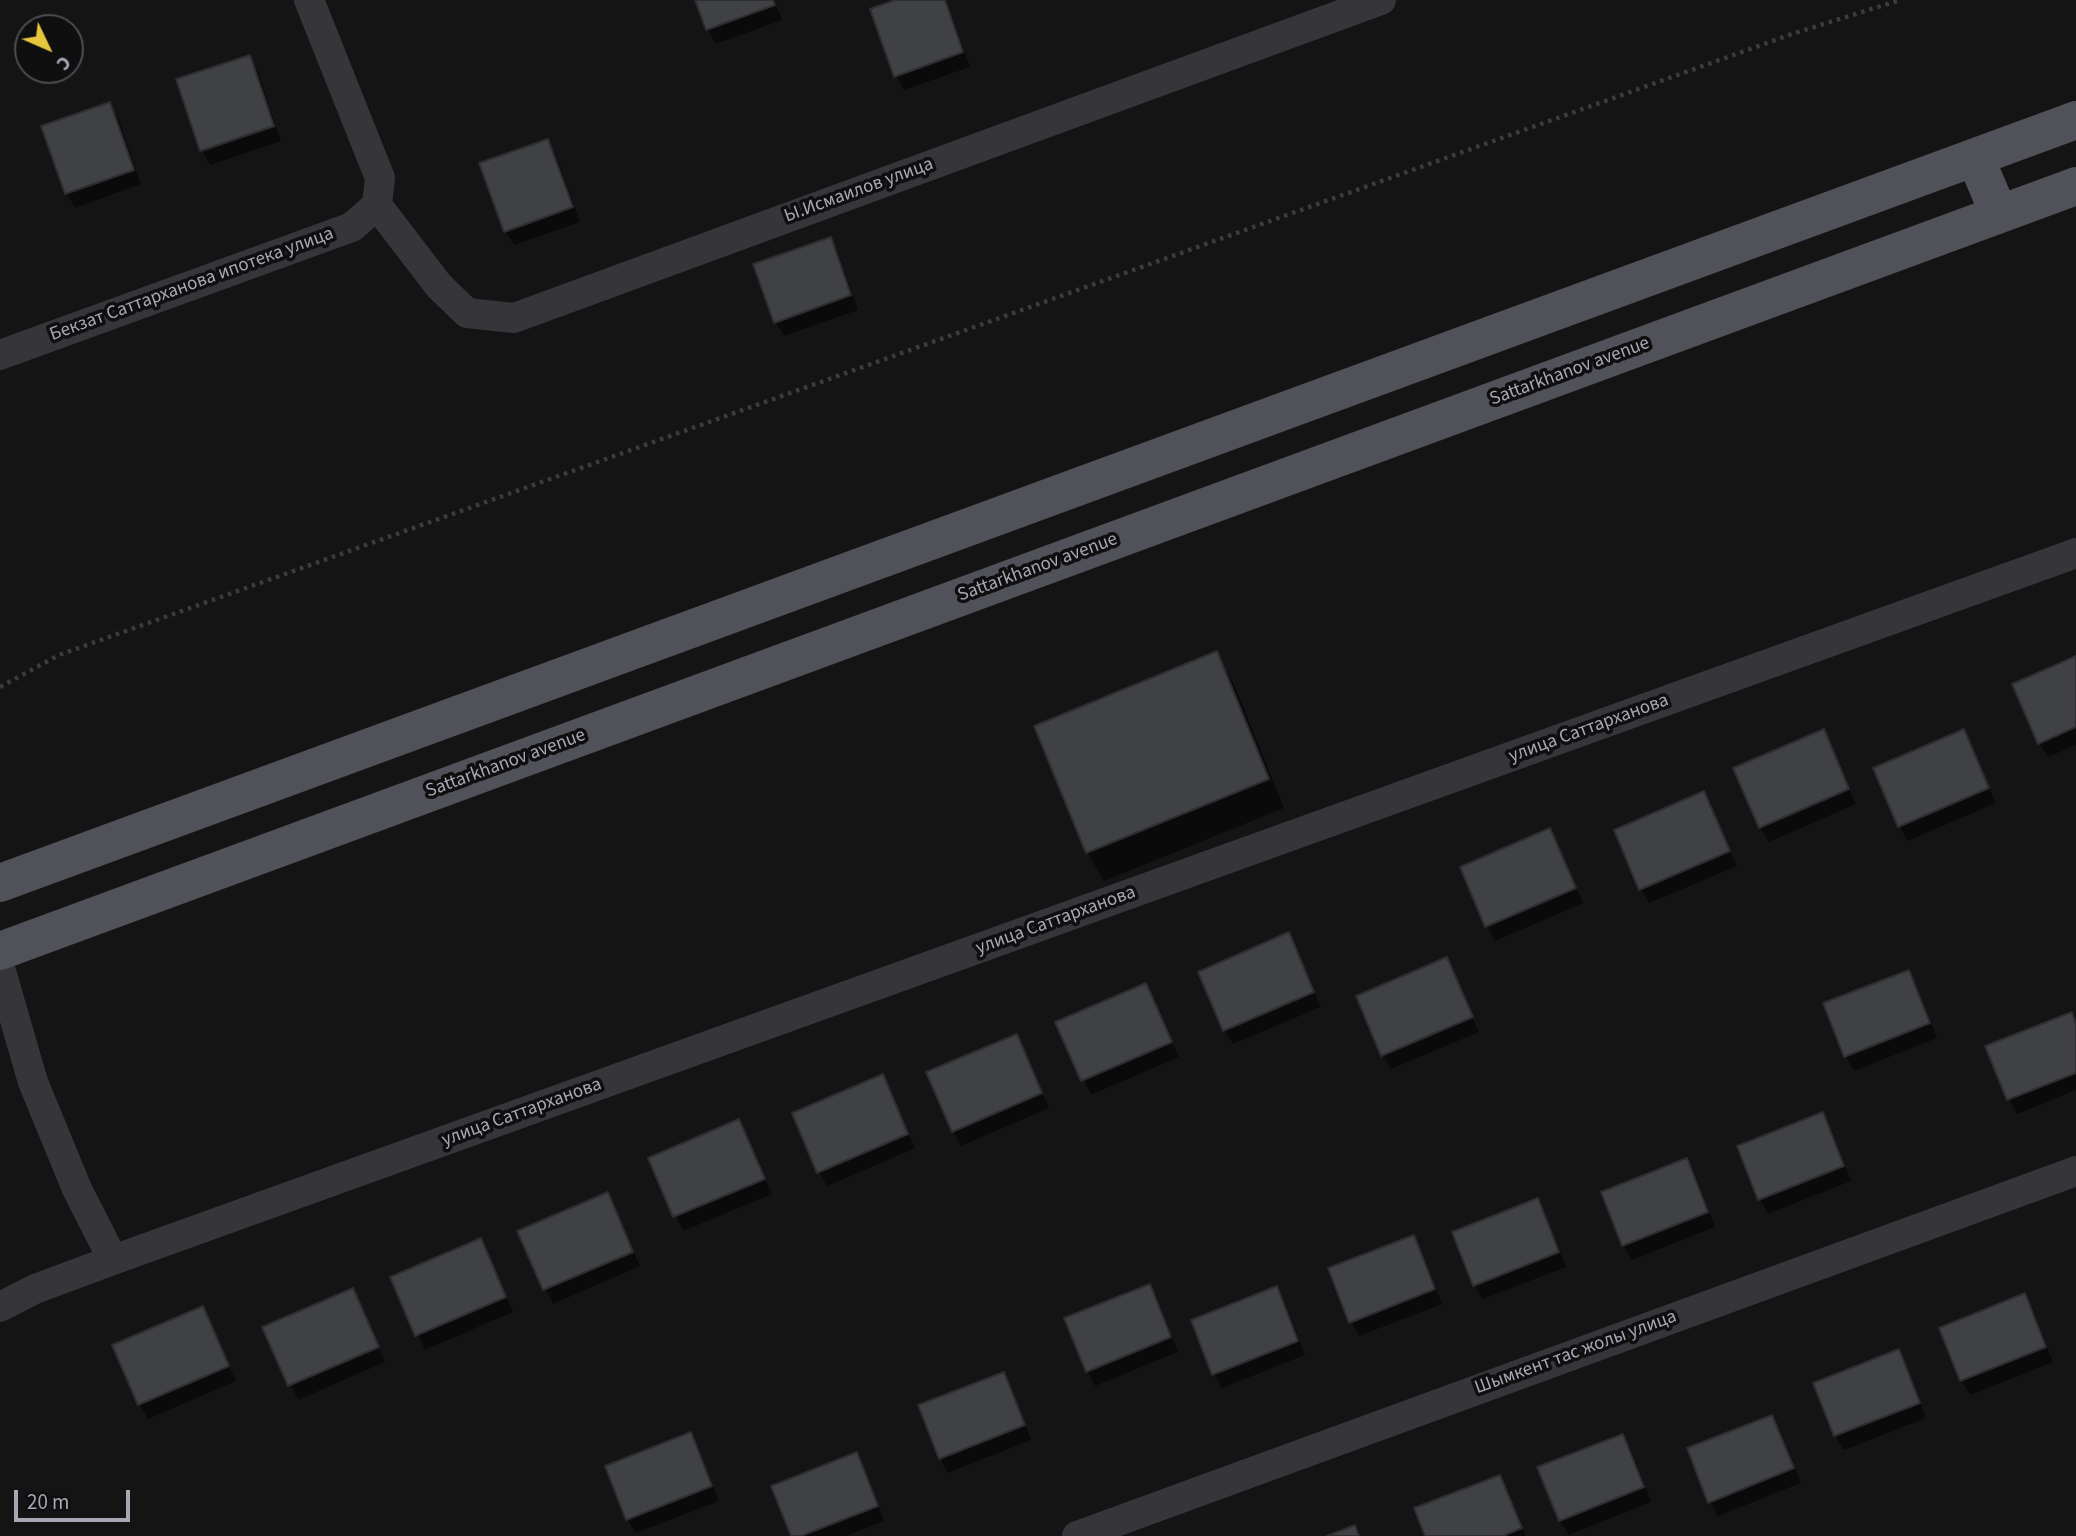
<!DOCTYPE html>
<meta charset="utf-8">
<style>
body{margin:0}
#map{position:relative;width:2076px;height:1536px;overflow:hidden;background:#141415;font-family:"Source Sans 3",sans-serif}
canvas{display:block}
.north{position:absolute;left:14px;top:14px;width:70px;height:70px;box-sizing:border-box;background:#0f0f10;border:2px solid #4b4c52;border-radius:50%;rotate:134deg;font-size:19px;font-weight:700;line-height:28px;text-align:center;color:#a6a8b4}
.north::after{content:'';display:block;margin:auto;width:24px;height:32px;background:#e5c63c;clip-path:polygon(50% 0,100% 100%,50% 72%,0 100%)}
.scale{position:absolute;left:14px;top:1490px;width:116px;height:32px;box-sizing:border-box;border:4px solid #a6a8b4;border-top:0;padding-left:9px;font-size:21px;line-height:24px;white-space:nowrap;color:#a6a8b4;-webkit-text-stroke:5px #0f0f10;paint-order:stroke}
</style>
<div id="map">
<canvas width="2076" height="1536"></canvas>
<div class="north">С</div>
<div class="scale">20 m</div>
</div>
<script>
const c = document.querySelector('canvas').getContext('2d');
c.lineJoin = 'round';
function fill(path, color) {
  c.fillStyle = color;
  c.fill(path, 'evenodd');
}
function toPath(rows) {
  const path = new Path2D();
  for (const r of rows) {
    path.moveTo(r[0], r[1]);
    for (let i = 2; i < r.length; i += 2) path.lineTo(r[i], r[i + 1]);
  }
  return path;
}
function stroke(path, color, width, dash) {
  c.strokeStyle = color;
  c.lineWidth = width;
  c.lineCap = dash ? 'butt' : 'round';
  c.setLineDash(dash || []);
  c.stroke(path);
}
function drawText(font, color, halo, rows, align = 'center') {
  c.font = font + ' "Source Sans 3",sans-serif';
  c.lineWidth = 7;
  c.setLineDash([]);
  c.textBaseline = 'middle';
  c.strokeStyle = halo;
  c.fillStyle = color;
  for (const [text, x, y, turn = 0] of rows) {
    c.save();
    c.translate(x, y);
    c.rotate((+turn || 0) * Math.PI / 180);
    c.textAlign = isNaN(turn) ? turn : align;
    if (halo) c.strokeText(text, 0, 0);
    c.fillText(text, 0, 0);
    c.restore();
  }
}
fill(toPath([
 [697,0,774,0,782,20,716,44,707,29],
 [901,0,946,0,970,67,904,90,896,76],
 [250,57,258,71,275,124,202,149],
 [110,104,118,118,141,184,75,208,67,194,44,127],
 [276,127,281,141,210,165,203,152],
 [548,141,556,155,580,222,514,245,505,231],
 [830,239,838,253,858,310,784,336,775,322],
 [1216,654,1233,682,1284,808,1104,881,1087,852],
 [2076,658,2076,745,2048,757,2039,743],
 [1963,731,1996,803,1908,841,1899,826],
 [1823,732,1856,804,1769,842,1760,827],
 [1704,793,1737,866,1649,903,1641,889],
 [1550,830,1583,903,1495,941,1487,926],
 [1288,935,1321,1007,1233,1044,1224,1030],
 [1446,960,1479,1032,1391,1069,1383,1055],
 [1908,972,1916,986,1937,1038,1854,1071,1846,1056,1825,1004],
 [1145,985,1179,1057,1091,1095,1058,1023],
 [2071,1014,2076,1024,2076,1090,2017,1114,2009,1099,1988,1047],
 [1017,1036,1049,1108,961,1146,953,1131],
 [882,1076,915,1148,827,1186,819,1172],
 [1822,1115,1830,1129,1851,1181,1768,1214,1760,1199,1739,1147],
 [738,1121,772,1194,683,1231,651,1159],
 [1686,1160,1695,1175,1715,1227,1632,1260,1623,1245],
 [607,1194,640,1266,553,1304,519,1232],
 [1537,1200,1545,1215,1566,1267,1483,1299,1474,1285],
 [1413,1237,1421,1251,1442,1304,1359,1336,1351,1322],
 [480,1240,513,1312,425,1350,393,1277],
 [1149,1286,1158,1301,1178,1352,1095,1386,1087,1371],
 [1276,1289,1285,1303,1305,1355,1222,1388,1214,1374],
 [352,1290,385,1362,298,1400,264,1328],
 [2024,1296,2033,1310,2053,1362,1970,1395,1961,1381,1941,1329],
 [202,1308,236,1381,148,1419,139,1404],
 [1898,1351,1906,1366,1926,1418,1844,1450,1835,1436,1815,1384],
 [1003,1374,1011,1388,1031,1440,948,1473,940,1458],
 [1772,1417,1780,1431,1801,1483,1718,1516,1710,1502],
 [690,1434,698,1449,719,1501,636,1533,627,1519],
 [1622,1436,1631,1450,1651,1502,1569,1535,1560,1521,1540,1468],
 [856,1454,864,1469,884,1521,845,1536,792,1536],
 [1499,1477,1508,1491,1526,1536,1427,1536]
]), '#0007');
const building = toPath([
 [695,0,773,0,775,5,706,30,695,0],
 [895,0,945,0,963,52,894,77,870,9,895,0],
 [250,55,274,126,200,151,176,79,250,55],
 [110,102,134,170,65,194,41,126,110,102],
 [548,139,573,207,504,232,479,163,548,139],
 [831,237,851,295,774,323,753,264,831,237],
 [1217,651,1269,779,1086,853,1034,726,1217,651],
 [2076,656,2076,727,2038,744,2012,684,2076,656],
 [1824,729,1849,789,1759,828,1733,768,1824,729],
 [1964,729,1989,788,1898,827,1873,768,1964,729],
 [1704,791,1730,851,1639,890,1614,830,1704,791],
 [1550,828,1576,888,1485,927,1460,867,1550,828],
 [1289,932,1314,992,1223,1031,1198,972,1289,932],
 [1447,957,1473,1017,1381,1056,1356,996,1447,957],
 [1909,970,1930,1023,1844,1057,1823,1003,1909,970],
 [1146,983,1172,1042,1081,1081,1055,1022,1146,983],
 [2072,1012,2076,1024,2076,1073,2007,1100,1985,1046,2072,1012],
 [1017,1034,1042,1093,952,1132,926,1072,1017,1034],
 [883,1074,908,1134,817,1173,792,1113,883,1074],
 [1823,1112,1844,1166,1758,1200,1737,1146,1823,1112],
 [739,1119,765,1179,673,1217,648,1158,739,1119],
 [1687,1158,1708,1212,1622,1246,1601,1192,1687,1158],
 [608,1192,633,1252,543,1290,517,1231,608,1192],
 [1538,1198,1559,1252,1473,1286,1452,1232,1538,1198],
 [1414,1235,1435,1289,1349,1323,1328,1268,1414,1235],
 [481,1238,506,1297,415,1336,390,1277,481,1238],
 [1150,1284,1171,1337,1086,1372,1064,1318,1150,1284],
 [1277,1286,1298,1341,1212,1375,1191,1320,1277,1286],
 [353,1288,379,1347,288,1386,262,1327,353,1288],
 [2025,1293,2046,1347,1960,1381,1939,1328,2025,1293],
 [203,1306,229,1366,138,1405,112,1345,203,1306],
 [1899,1349,1920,1403,1834,1436,1813,1383,1899,1349],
 [1004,1372,1025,1425,939,1459,918,1405,1004,1372],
 [1772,1415,1794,1468,1708,1503,1687,1448,1772,1415],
 [691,1432,712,1486,626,1520,605,1466,691,1432],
 [1623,1434,1644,1487,1559,1521,1537,1467,1623,1434],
 [857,1452,878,1506,801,1536,791,1536,771,1486,857,1452],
 [1500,1475,1522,1528,1503,1536,1425,1536,1414,1508,1500,1475],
 [1355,1525,1359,1536,1327,1536,1355,1525]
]);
fill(building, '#404145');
stroke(building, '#2e2e31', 2);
stroke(toPath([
 [0,687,59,655,1792,34,1900,0]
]), '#3b3c41', 4.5, [3.5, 5]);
stroke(toPath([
 [309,0,380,178,377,205],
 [377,205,439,286,467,313,514,318,1381,0],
 [0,355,352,227,377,205],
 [0,968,33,1082,77,1189,113,1260],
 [0,1307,35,1289,113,1260,2076,553],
 [1077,1536,2076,1171]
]), '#35353a', 30);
stroke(toPath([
 [1975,157,1999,214],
 [0,883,2076,120],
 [0,951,2076,186]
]), '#515159', 38);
drawText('19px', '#a6a8b4', '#0f0f10', [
 ["Ы.Исмаилов улица",859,191,-20],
 ["Бекзат Саттарханова ипотека улица",192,285,-20],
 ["Sattarkhanov avenue",1570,372,-20],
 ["Sattarkhanov avenue",1038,568,-20],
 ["улица Саттарханова",1589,729,-20],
 ["Sattarkhanov avenue",506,764,-20],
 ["улица Саттарханова",1056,921,-20],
 ["улица Саттарханова",522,1113,-20],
 ["Шымкент тас жолы улица",1576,1353,-20]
]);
</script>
